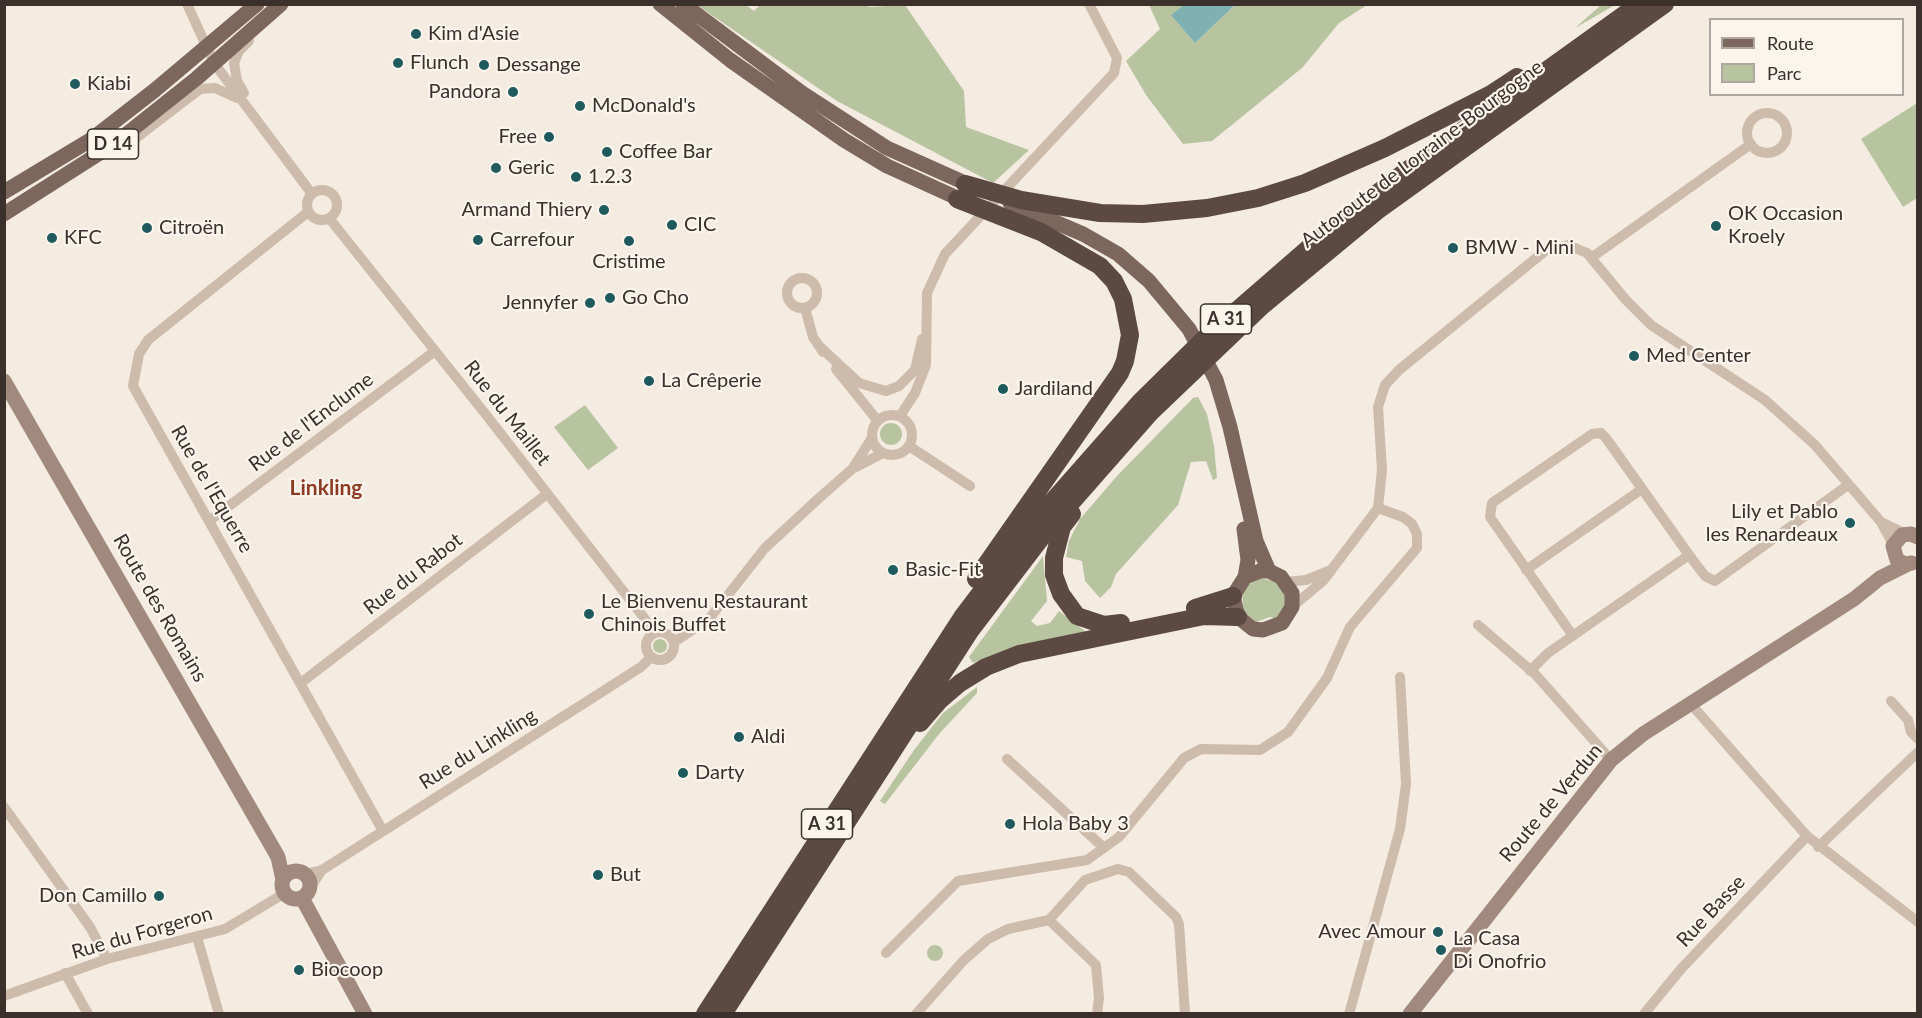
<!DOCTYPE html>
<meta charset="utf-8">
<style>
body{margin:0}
#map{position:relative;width:1922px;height:1018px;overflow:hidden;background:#f4ebe1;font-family:Lato,sans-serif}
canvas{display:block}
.frame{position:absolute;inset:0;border:6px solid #3b302b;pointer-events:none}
.legend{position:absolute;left:1709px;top:18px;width:195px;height:78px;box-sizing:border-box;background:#fbf5ee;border:2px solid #aea6a0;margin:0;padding:8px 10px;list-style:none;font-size:18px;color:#3b302b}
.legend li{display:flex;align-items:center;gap:12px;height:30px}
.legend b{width:30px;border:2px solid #aea6a0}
</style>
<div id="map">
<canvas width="1922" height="1018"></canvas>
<div class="frame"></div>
<ul class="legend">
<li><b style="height:8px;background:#7d675c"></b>Route</li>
<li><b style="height:16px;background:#b8c4a0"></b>Parc</li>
</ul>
</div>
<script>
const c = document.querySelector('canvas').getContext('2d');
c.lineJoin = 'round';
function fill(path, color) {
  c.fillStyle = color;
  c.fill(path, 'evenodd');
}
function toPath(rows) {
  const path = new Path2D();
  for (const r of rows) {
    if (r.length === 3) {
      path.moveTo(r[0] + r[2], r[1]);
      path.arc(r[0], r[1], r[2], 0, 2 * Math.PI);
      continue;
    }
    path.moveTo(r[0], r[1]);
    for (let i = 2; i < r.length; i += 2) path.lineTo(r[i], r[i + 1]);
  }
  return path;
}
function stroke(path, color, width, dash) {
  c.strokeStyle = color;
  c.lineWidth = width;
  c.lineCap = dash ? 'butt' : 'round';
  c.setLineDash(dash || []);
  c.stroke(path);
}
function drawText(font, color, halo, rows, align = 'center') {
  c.font = font + ' Lato,sans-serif';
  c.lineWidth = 4.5;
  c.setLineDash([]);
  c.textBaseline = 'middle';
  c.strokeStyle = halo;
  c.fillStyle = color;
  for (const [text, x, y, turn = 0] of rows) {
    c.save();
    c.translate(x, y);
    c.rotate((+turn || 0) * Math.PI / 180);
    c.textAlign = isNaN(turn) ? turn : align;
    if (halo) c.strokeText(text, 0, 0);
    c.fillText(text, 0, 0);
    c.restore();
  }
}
fill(toPath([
 [761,4,863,4,869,7,905,5,964,91,966,127,1029,150,993,183,837,101,697,5,746,5,754,11],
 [1601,4,1615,5,1575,28,1601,5],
 [1149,5,1184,5,1172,15,1195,43,1235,5,1367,5,1339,23,1302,68,1212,141,1183,144,1146,95,1126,61,1160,29],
 [1917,103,1917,198,1903,207,1861,139],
 [1198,397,1207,414,1214,446,1217,478,1213,480,1206,461,1191,462,1178,505,1116,574,1111,587,1100,598,1085,581,1082,561,1066,557,1069,541,1080,519,1117,476,1193,398],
 [585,405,618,448,588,470,554,427],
 [891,434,11],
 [1043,556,1047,601,1031,621,1037,626,1050,623,1059,611,1085,631,1082,636,1019,647,973,663,969,657],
 [1260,578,1277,582,1285,593,1285,607,1277,619,1270,617,1256,622,1244,612,1242,593,1246,586],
 [660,646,7],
 [977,687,977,693,939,734,885,804,880,801,914,750,943,713],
 [935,953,8]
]), '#b8c4a0');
fill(toPath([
 [1184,5,1184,4,1235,5,1195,43,1171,15]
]), '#7fb0b2');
stroke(toPath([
 [187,4,214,63,312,194],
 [244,93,237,81,234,63,239,51,249,41],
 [1767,133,20],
 [119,142,136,138,200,89,215,88,237,98],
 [322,205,15],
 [308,212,148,340,139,354,133,386,383,831],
 [329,218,487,416,645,619,653,633],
 [1591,258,1751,144],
 [802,293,15],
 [805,308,813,337,823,352],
 [819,346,859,383,886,391,899,386,915,370,922,339],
 [836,369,877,420],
 [892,435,20],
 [900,416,915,393,926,365,927,293,945,254,1114,73,1117,58,1089,4],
 [909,446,970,486],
 [853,468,872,438],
 [209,521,435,351],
 [1881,522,1906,534],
 [1526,570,1642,489],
 [1286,582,1306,580,1331,570],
 [1292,607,1323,581,1378,508,1382,470,1378,407,1385,385,1399,370,1545,251,1568,245,1587,253,1626,300,1651,325,1765,400,1815,445,1881,522,1893,544],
 [1478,625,1535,674,1611,760],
 [660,646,14],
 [1573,636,1490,517,1492,503,1592,434,1601,433,1606,438,1689,555,1705,576,1715,581,1848,485],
 [674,642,709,619,765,548,818,499,852,469,883,453],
 [1530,671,1548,653,1689,555],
 [302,682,547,494],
 [1891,701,1908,720,1911,732,1918,739],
 [1690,703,1807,836,1918,922],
 [1007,759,1103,847],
 [4,807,90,927,107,959],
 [1818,847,1918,752],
 [305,874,322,870,641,667,651,657],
 [310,888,322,870],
 [1049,920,1085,880,1118,869,1129,872,1176,917,1179,924,1185,1014],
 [197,937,219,1014],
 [886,953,958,881,1087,860,1119,837,1184,758,1201,749,1260,750,1288,732,1327,678,1350,627,1417,548,1417,534,1412,524,1403,517,1378,508],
 [65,973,88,1014],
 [4,996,107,959,225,929,285,893],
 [916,1014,964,960,988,939,1008,929,1049,920,1096,965,1099,998,1097,1014],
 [1349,1014,1400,829,1406,784,1400,677],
 [1644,1014,1681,969,1807,836]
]), '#cdbbac', 10);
stroke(toPath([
 [4,381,278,857,283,880],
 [1912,563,1905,564,1897,560,1893,546,1902,535,1911,534,1918,537],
 [296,885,14],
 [302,898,365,1014],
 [1410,1014,1611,760,1643,734,1854,599,1880,578,1908,564]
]), '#a18a7d', 15);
stroke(toPath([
 [660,4,730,60,844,140,887,166,966,202],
 [683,4,802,93,887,148,974,187],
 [4,192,92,139,155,90,257,4],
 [1010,203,1083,234,1118,254,1149,281,1189,329,1216,380,1230,427,1256,541,1269,571,1281,577,1292,593,1292,607,1282,623,1263,630,1253,629,1238,617,1233,596,1245,577,1260,571,1269,571],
 [4,214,114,144,197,78,281,4],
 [1244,529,1248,560,1245,577]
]), '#7d675c', 15);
stroke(toPath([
 [965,184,1021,200,1100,213,1143,214,1207,208,1258,198,1305,183,1385,148,1491,94,1517,77],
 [957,199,1041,232,1100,266,1114,281,1123,299,1130,335,1125,361,1120,373,976,579],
 [1072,514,1062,527,1054,558,1054,575,1061,594,1077,616,1104,625,1121,623],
 [1195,608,1233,596],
 [920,723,939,701,960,683,986,667,1019,654,1204,616,1238,617],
 [705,1014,963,616,1035,521,1140,402,1204,339,1327,232,1402,174,1639,4],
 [723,1014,970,631,1048,529,1150,413,1262,306,1377,211,1665,4]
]), '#5c4a42', 18);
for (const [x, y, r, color] of [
 [416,34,6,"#1f5a5e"],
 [398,63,6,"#1f5a5e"],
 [484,65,6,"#1f5a5e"],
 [75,84,6,"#1f5a5e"],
 [513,92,6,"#1f5a5e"],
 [580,106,6,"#1f5a5e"],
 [549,137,6,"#1f5a5e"],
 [607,152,6,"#1f5a5e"],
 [496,168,6,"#1f5a5e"],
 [576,177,6,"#1f5a5e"],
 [604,210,6,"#1f5a5e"],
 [672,225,6,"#1f5a5e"],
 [1716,226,6,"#1f5a5e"],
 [147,228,6,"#1f5a5e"],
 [52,238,6,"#1f5a5e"],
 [478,240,6,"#1f5a5e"],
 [629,241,6,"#1f5a5e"],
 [1453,248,6,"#1f5a5e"],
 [610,298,6,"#1f5a5e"],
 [590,303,6,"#1f5a5e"],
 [1634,356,6,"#1f5a5e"],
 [649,381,6,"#1f5a5e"],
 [1003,389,6,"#1f5a5e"],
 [1850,523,6,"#1f5a5e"],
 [893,570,6,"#1f5a5e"],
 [589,614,6,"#1f5a5e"],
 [739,737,6,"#1f5a5e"],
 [683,773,6,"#1f5a5e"],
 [1010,824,6,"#1f5a5e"],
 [598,875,6,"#1f5a5e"],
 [159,896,6,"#1f5a5e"],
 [1438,932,6,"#1f5a5e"],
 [1441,950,6,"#1f5a5e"],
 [299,970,6,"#1f5a5e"]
]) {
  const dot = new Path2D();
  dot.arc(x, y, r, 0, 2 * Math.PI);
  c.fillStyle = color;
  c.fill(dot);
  stroke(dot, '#fbf5ee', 2);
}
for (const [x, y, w] of [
 [113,144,51],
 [1226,319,51],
 [827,824,51]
]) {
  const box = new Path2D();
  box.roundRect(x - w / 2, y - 15, w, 30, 4.5);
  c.fillStyle = '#fbf5ee';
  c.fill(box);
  stroke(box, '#3b302b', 1.5);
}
drawText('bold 18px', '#3b302b', null, [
 ["D 14",113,144],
 ["A 31",1226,319],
 ["A 31",827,824]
]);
drawText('20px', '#3b302b', '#fbf5ee', [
 ["Kim d'Asie",428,34],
 ["Flunch",410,63],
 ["Dessange",496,65],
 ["Kiabi",87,84],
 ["Pandora",501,92,"right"],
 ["McDonald's",592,106],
 ["Free",537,137,"right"],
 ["Coffee Bar",619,152],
 ["Geric",508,168],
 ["1.2.3",588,177],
 ["Armand Thiery",592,210,"right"],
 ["OK Occasion",1728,214],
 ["Kroely",1728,237],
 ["CIC",684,225],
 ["Citroën",159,228],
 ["KFC",64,238],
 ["Carrefour",490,240],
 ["BMW - Mini",1465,248],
 ["Cristime",629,262,"center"],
 ["Go Cho",622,298],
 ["Jennyfer",578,303,"right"],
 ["Med Center",1646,356],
 ["La Crêperie",661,381],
 ["Jardiland",1015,389],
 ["Lily et Pablo",1838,512,"right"],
 ["les Renardeaux",1838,535,"right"],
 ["Basic-Fit",905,570],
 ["Le Bienvenu Restaurant",601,602],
 ["Chinois Buffet",601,625],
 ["Aldi",751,737],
 ["Darty",695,773],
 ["Hola Baby 3",1022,824],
 ["But",610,875],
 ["Don Camillo",147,896,"right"],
 ["Avec Amour",1426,932,"right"],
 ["La Casa",1453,939],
 ["Di Onofrio",1453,962],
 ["Biocoop",311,970]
], 'left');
drawText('20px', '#3b302b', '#fbf5ee', [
 ["Autoroute de Lorraine-Bourgogne",1422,154,-37],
 ["Rue du Maillet",507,413,52],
 ["Rue de l'Enclume",311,422,-37],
 ["Rue de l'Equerre",212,489,60],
 ["Rue du Rabot",413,574,-38],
 ["Route des Romains",160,608,60],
 ["Rue du Linkling",478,749,-32],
 ["Route de Verdun",1551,803,-50],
 ["Rue Basse",1711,911,-47],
 ["Rue du Forgeron",142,933,-16]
]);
drawText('bold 21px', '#8c3b22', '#fbf5ee', [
 ["Linkling",326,488]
]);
</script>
